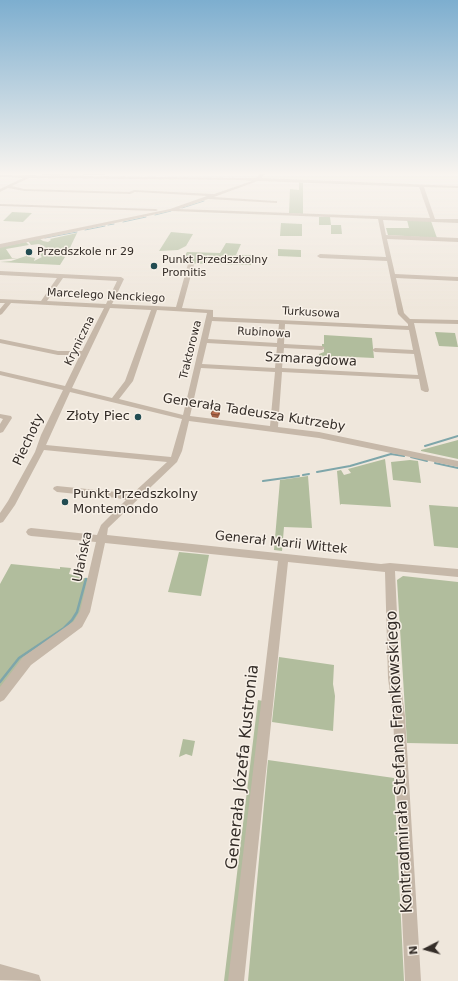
<!DOCTYPE html>
<meta charset="utf-8">
<style>
body{margin:0}
#map{position:relative;width:458px;height:981px;overflow:hidden;background:#efe7dc;font-family:"DejaVu Sans",sans-serif}
canvas{display:block}
.north{position:absolute;left:406px;top:929px;width:40px;height:40px;-webkit-text-stroke:3px #f8f1e8;paint-order:stroke;rotate:264deg;font-size:11px;font-weight:700;line-height:16px;text-align:center;color:#342d28}
.north::after{content:'';display:block;margin:auto;width:14px;height:18px;background:#342d28;clip-path:polygon(50% 0,100% 100%,50% 72%,0 100%)}
</style>
<div id="map">
<canvas width="458" height="981"></canvas>
<div class="north">N</div>
</div>
<script>
const c = document.querySelector('canvas').getContext('2d');
c.lineJoin = 'round';
function fill(path, color) {
  c.fillStyle = color;
  c.fill(path, 'evenodd');
}
function toPath(rows) {
  const path = new Path2D();
  for (const r of rows) {
    path.moveTo(r[0], r[1]);
    for (let i = 2; i < r.length; i += 2) path.lineTo(r[i], r[i + 1]);
  }
  return path;
}
function stroke(path, color, width, dash) {
  c.strokeStyle = color;
  c.lineWidth = width;
  c.lineCap = dash ? 'butt' : 'round';
  c.setLineDash(dash || []);
  c.stroke(path);
}
function drawText(font, color, halo, rows, align = 'center') {
  c.font = font + ' "DejaVu Sans",sans-serif';
  c.lineWidth = 3;
  c.setLineDash([]);
  c.textBaseline = 'middle';
  c.strokeStyle = halo;
  c.fillStyle = color;
  for (const [text, x, y, turn = 0] of rows) {
    c.save();
    c.translate(x, y);
    c.rotate((+turn || 0) * Math.PI / 180);
    c.textAlign = isNaN(turn) ? turn : align;
    if (halo) c.strokeText(text, 0, 0);
    c.fillText(text, 0, 0);
    c.restore();
  }
}
fill(toPath([
 [37,173,105,173,104,175,35,174],
 [299,182,303,183,303,214,289,213,290,189,299,190],
 [12,212,32,213,23,222,3,221],
 [319,217,330,217,331,225,341,225,342,234,331,234,331,225,319,225],
 [407,220,431,221,437,238,388,235,386,228,409,228],
 [281,223,302,224,302,236,280,236],
 [171,232,193,234,186,246,178,250,159,251],
 [77,233,67,254,62,254,65,257,60,265,0,262,11,261,29,255,30,257,35,258,34,261,42,257,39,254,45,252,42,247,44,247,46,251,45,255,50,255,44,246,39,244,31,245,28,241,40,239,43,241,48,242,51,240,50,239],
 [26,242,29,245,6,249,12,258,18,258,0,260,0,247],
 [226,243,241,244,236,255,253,255,251,265,180,263,187,252,220,253],
 [278,249,301,250,301,257,278,256],
 [435,332,455,333,458,347,439,346],
 [324,335,372,338,374,358,332,356,330,359,319,358,319,354,324,352,324,348,322,347,322,344,324,344],
 [458,440,458,459,421,451,421,450],
 [385,459,391,507,341,504,340,505,337,471,341,470,344,475,351,473,348,469],
 [410,460,418,461,421,483,393,480,391,462],
 [308,476,312,528,284,527,282,551,274,550,280,480],
 [429,505,458,507,458,548,434,546],
 [179,552,209,555,201,596,168,592],
 [11,564,60,569,60,567,71,568,69,574,78,576,82,578,90,578,81,611,74,622,0,689,0,584],
 [403,576,458,582,458,744,407,743,397,580],
 [279,657,334,665,333,684,335,696,333,731,272,722],
 [258,700,263,701,231,981,224,981],
 [183,739,195,741,192,756,186,754,179,757],
 [268,760,394,778,404,981,248,981]
]), '#b1bd9d');
stroke(toPath([
 [182,208,204,201],
 [155,215,171,211],
 [123,222,146,217],
 [108,225,114,224],
 [85,230,105,226],
 [45,238,77,232]
]), '#7ea6aa', 1);
stroke(toPath([
 [425,446,458,436],
 [411,457,427,461],
 [435,463,458,468],
 [317,472,350,466,391,454,404,456],
 [303,475,309,474],
 [263,481,299,476]
]), '#7ea6aa', 2);
stroke(toPath([
 [0,682,19,658,64,628,72,620,77,612,86,579]
]), '#7ea6aa', 2.5);
fill(toPath([
 [261,173,265,173,262,178,458,186,458,188,424,187,435,219,458,219,458,223,383,220,386,235,458,238,458,242,387,239,395,274,458,277,458,281,396,278,404,313,410,319,458,320,458,324,414,323,429,390,428,392,425,392,421,390,419,379,282,372,278,427,319,432,458,461,458,467,319,438,189,421,182,451,177,462,108,528,107,535,381,564,390,563,458,569,458,577,395,571,400,678,405,716,421,981,405,981,393,716,388,678,385,572,288,562,244,981,228,981,278,561,105,543,90,612,82,627,31,665,4,700,0,702,0,687,23,657,74,621,80,611,96,542,31,536,28,535,26,532,28,529,31,528,97,535,101,525,126,500,117,498,57,492,53,489,54,487,57,486,117,492,131,495,167,462,44,450,15,505,3,522,0,523,0,513,8,501,35,452,41,435,63,390,0,375,0,371,65,386,80,355,58,355,0,343,0,339,58,351,82,351,104,308,11,303,2,314,0,315,0,309,5,303,0,303,0,299,41,301,57,278,0,275,0,271,121,277,124,279,112,304,176,307,188,264,191,262,194,264,182,308,213,310,213,317,408,326,408,324,398,314,387,261,320,258,317,256,320,254,386,257,378,219,171,211,0,248,0,244,170,209,207,196,135,192,130,194,24,191,8,188,0,192,0,189,23,178,0,177,0,175,256,178,261,173],
 [29,178,241,180,252,181,214,194,134,190,129,192,24,189,12,186,29,178],
 [258,181,419,187,430,218,179,209,208,199,277,203,277,201,275,201,214,197,258,181],
 [63,278,117,281,106,304,47,301,63,278],
 [110,308,151,310,125,381,112,398,72,388,110,308],
 [157,310,207,313,183,415,119,399,133,381,157,310],
 [212,321,279,324,277,343,208,339,212,321],
 [285,324,409,330,413,350,375,348,372,350,375,352,414,354,418,375,282,368,284,348,322,350,325,348,322,346,284,344,285,324],
 [207,343,277,347,275,368,202,364,207,343],
 [201,368,275,372,270,426,190,416,201,368],
 [70,392,182,419,171,457,46,445,70,392],
 [0,204,156,209,158,210,156,211,0,206,0,204],
 [0,414,11,416,12,418,3,432,0,433,0,424,3,419,0,418,0,414],
 [0,964,39,975,41,981,0,980,0,964]
]), '#c6b8a9');
fill(toPath([
 [220,411,220,414,218,418,212,417,211,414]
]), '#a15f44');
const building = toPath([
 [213,410,220,411,218,415,211,414,213,410]
]);
fill(building, '#bb6e4f');
stroke(building, '#834d37', 1);
const sky = c.createLinearGradient(0, 0, 0, 310);
sky.addColorStop(0, '#7daecf');
sky.addColorStop(0.56, '#f8f4ef');
sky.addColorStop(1, '#f8f4ef00');
c.fillStyle = sky;
c.fillRect(0, 0, 458, 310);
for (const [x, y, r, color] of [
 [29,252,4,"#224c52"],
 [154,266,4,"#224c52"],
 [138,417,4,"#224c52"],
 [65,502,4,"#224c52"]
]) {
  const dot = new Path2D();
  dot.arc(x, y, r, 0, 2 * Math.PI);
  c.fillStyle = color;
  c.fill(dot);
  stroke(dot, '#f8f1e8', 1.5);
}
drawText('11px', '#342d28', '#f8f1e8', [
 ["Przedszkole nr 29",37,252],
 ["Punkt Przedszkolny",162,260],
 ["Promitis",162,273]
], 'left');
drawText('11px', '#342d28', '#f8f1e8', [
 ["Marcelego Nenckiego",106,296,3],
 ["Turkusowa",311,313,3],
 ["Rubinowa",264,333,3],
 ["Kryniczna",80,341,-64],
 ["Traktorowa",191,350,-76]
]);
drawText('13px', '#342d28', '#f8f1e8', [
 ["Szmaragdowa",311,360,3],
 ["Generała Tadeusza Kutrzeby",254,413,9],
 ["Piechoty",29,440,-65],
 ["Generał Marii Wittek",281,543,6],
 ["Ułańska",83,557,-78]
]);
drawText('13px', '#342d28', '#f8f1e8', [
 ["Złoty Piec",130,417],
 ["Punkt Przedszkolny",73,495,"left"],
 ["Montemondo",73,510,"left"]
], 'right');
drawText('16px', '#342d28', '#f8f1e8', [
 ["Kontradmirała Stefana Frankowskiego",400,762,-93],
 ["Generała Józefa Kustronia",243,767,-84]
]);
</script>
